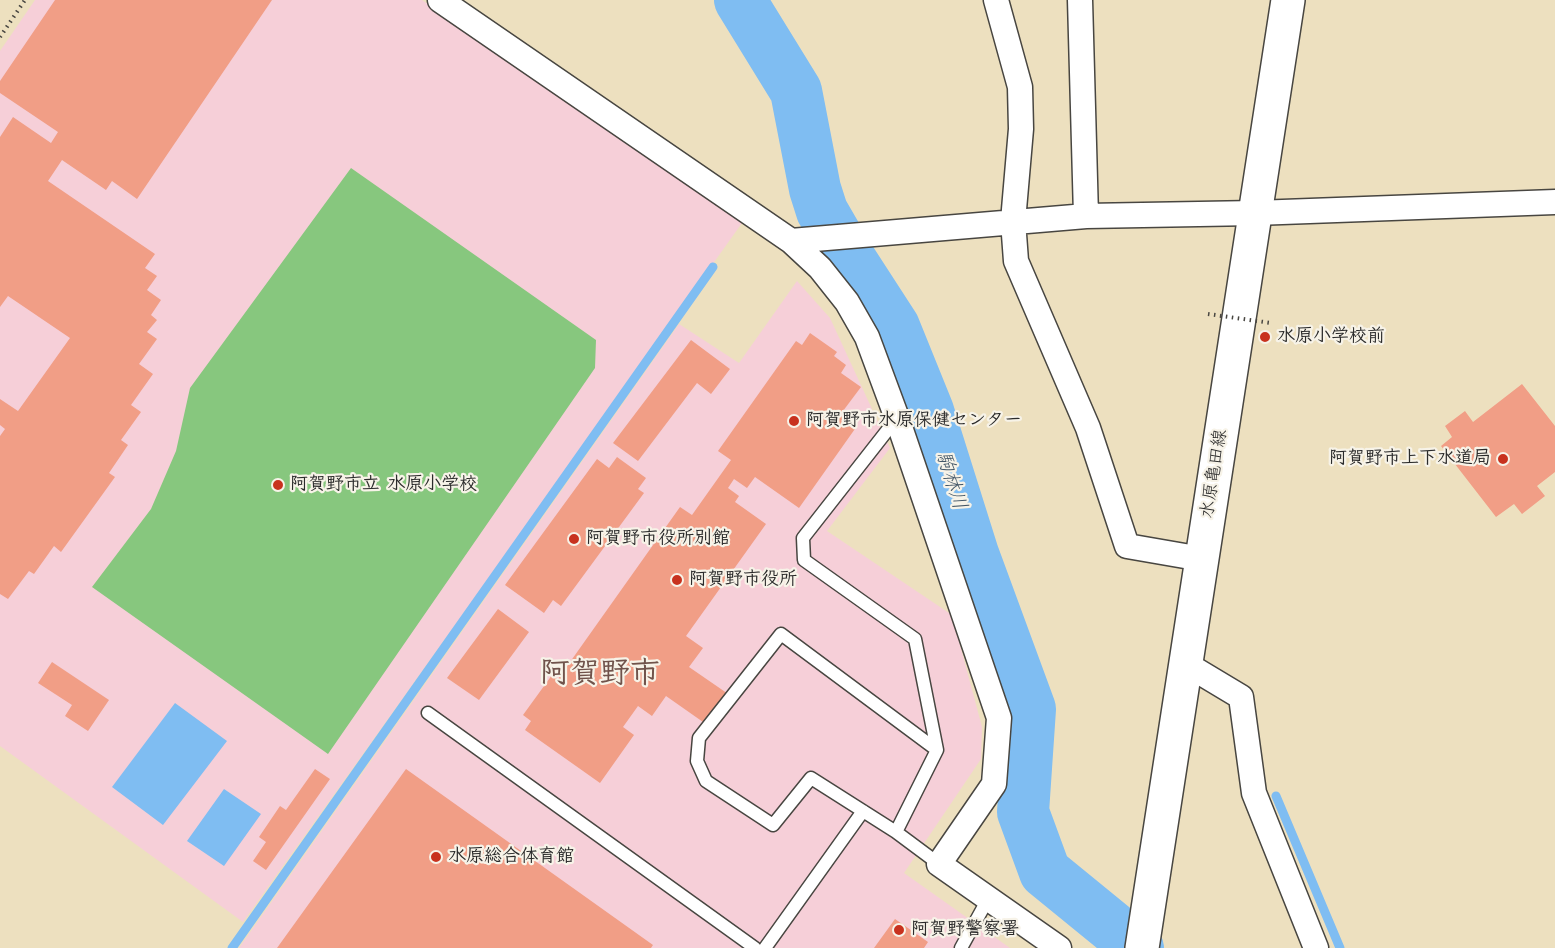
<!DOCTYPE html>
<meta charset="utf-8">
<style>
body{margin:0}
canvas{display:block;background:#ede0bf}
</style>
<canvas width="1555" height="948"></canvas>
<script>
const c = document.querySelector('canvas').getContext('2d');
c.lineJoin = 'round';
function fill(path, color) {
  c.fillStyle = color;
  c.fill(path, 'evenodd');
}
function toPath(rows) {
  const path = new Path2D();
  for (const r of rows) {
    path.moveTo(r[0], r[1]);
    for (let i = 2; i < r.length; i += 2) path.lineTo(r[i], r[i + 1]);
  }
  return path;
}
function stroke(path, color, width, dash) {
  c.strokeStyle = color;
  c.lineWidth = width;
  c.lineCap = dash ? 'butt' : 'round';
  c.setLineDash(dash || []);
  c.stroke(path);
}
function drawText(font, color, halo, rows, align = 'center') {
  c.font = font + ' "Architects Daughter","Klee One",sans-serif';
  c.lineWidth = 4.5;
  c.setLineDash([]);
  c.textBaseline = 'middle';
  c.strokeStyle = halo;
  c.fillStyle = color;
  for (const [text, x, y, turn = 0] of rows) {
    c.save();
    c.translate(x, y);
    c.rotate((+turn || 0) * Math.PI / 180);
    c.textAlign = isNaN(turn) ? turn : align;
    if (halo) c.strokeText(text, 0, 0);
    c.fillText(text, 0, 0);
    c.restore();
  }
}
fill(toPath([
 [35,0,422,0,742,223,243,922,0,746,0,51],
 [797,281,830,318,890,448,827,531,952,615,982,727,981,759,904,873,1010,948,239,948,679,324,739,363]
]), '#f6cfd8');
fill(toPath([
 [351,168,596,340,595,368,328,754,92,587,151,509,176,451,190,388]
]), '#87c77e');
fill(toPath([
 [175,703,227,741,163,825,112,787],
 [224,789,261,814,224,866,187,841]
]), '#7fbdf2');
stroke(toPath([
 [1276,796,1340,948],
 [232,948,713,267]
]), '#7fbdf2', 9);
stroke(toPath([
 [740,0,796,91,815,189,822,211,848,256,894,327,928,411,973,554,1030,709,1023,812,1045,872,1138,948]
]), '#7fbdf2', 52);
fill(toPath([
 [55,0,272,0,137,199,112,181,106,190,62,160,48,181,155,254,145,268,157,276,147,290,161,300,151,315,157,320,147,332,157,339,139,364,153,374,131,405,141,412,121,440,128,445,109,473,115,477,61,552,54,546,34,574,29,571,8,599,0,594,0,436,5,429,0,425,0,399,18,411,70,338,8,296,0,307,0,137,13,117,51,143,58,132,0,93,0,81],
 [810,333,837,352,834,356,846,365,841,373,861,387,840,415,857,426,799,508,755,477,747,488,734,479,728,488,739,496,735,502,766,524,686,636,703,648,689,667,734,698,713,729,666,696,652,716,638,706,623,727,634,735,600,783,525,730,531,721,523,715,552,675,558,679,680,507,692,515,731,460,718,451,796,341,802,345],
 [691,340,730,369,711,394,697,383,638,461,613,443],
 [1522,384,1555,426,1555,472,1537,486,1545,496,1522,514,1514,504,1496,517,1441,446,1452,437,1445,426,1465,411,1473,422],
 [617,457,646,478,638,489,644,493,561,606,553,600,544,613,505,585,597,459,609,468],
 [498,609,529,632,479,700,447,678],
 [52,662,109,700,88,731,65,716,72,705,38,683],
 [315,769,330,779,266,870,253,861,266,842,259,837,280,806,286,810],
 [406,769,653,945,651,948,277,948],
 [895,919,928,942,924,948,874,948]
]), '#f19e86');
const service = toPath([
 [428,713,755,948],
 [937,750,781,634,699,738,697,761,706,781,773,825,811,778,896,832,939,864],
 [896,832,937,750,915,639,804,560,803,538,897,418],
 [765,948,863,811],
 [961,948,988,899]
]);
const minor = toPath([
 [440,0,791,241,820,268,847,302,867,337,897,418,999,718,994,784,939,864,1059,948],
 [996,0,1020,87,1021,129,1013,221,1016,261,1088,428,1127,546,1202,559],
 [1080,0,1086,216],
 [791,241,1086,216,1255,213,1555,202],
 [1186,664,1241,697,1254,793,1316,948]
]);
const secondary = toPath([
 [1142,948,1288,0]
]);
stroke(service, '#484641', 15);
stroke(minor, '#484641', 27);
stroke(secondary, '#484641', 36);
stroke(toPath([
 [0,37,25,0]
]), '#484641', 4, [1.5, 4.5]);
stroke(service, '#fff', 12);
stroke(minor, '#fff', 24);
stroke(secondary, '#fff', 33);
stroke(toPath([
 [1208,314,1271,323]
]), '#484641', 4, [1.5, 4.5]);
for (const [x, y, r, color] of [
 [1265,337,6,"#c8321e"],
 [794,421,6,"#c8321e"],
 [1503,459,6,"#c8321e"],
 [278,485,6,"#c8321e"],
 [574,539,6,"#c8321e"],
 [677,580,6,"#c8321e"],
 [436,857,6,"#c8321e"],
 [899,930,6,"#c8321e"]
]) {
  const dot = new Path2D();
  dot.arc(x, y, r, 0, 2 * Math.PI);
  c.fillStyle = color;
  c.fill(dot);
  stroke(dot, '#f7f3e8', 2);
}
drawText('bold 18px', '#2b2b2b', '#f7f3e8', [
 ["水原小学校前",1277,337],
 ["阿賀野市水原保健センター",806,421],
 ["阿賀野市上下水道局",1491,459,"right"],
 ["阿賀野市立 水原小学校",290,485],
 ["阿賀野市役所別館",586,539],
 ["阿賀野市役所",689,580],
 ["水原総合体育館",448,857],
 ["阿賀野警察署",911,930]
], 'left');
drawText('18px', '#2b2b2b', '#f7f3e8', [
 ["水原亀田線",1215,474,-81]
]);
drawText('italic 20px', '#445767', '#f7f3e8', [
 ["駒林川",950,481,72]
]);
drawText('bold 30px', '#70534b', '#f7f3e8', [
 ["阿賀野市",600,676]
]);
</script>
